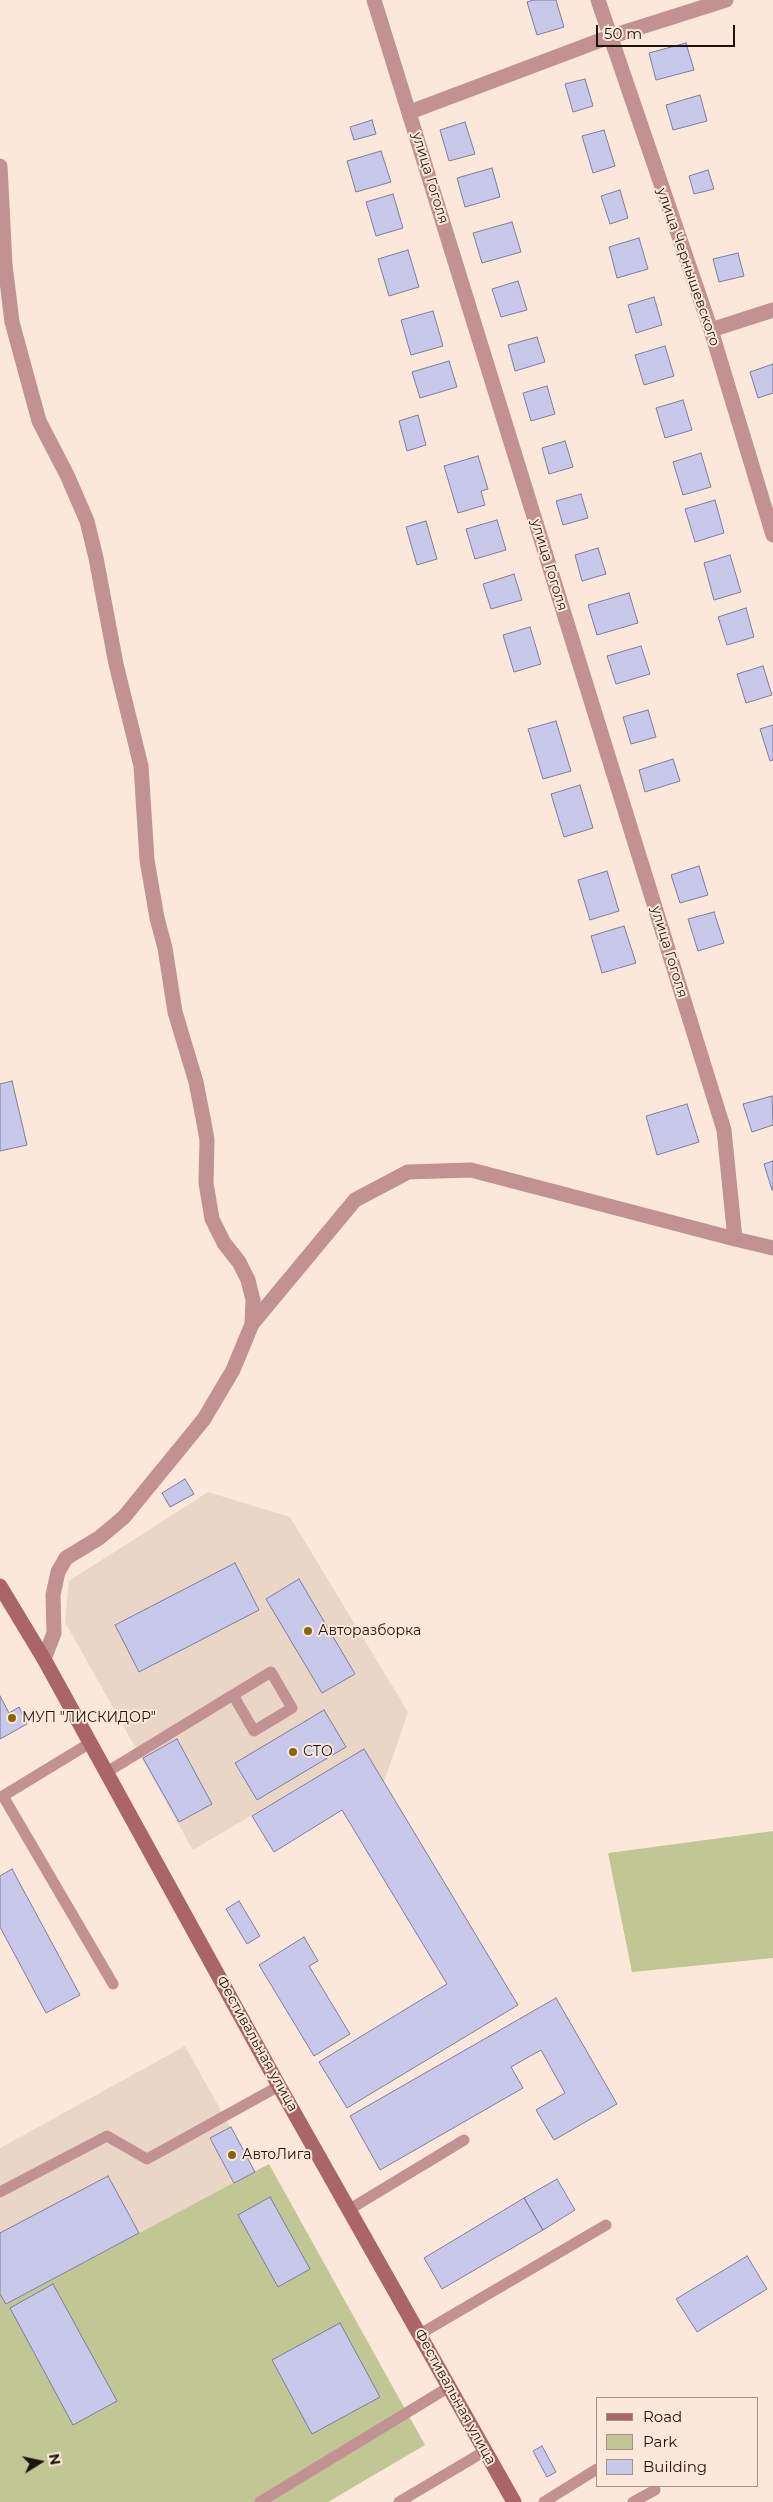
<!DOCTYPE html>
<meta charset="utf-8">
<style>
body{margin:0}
#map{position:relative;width:773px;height:2502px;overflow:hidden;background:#fce8da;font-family:Montserrat,sans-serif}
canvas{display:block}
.legend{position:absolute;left:596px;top:2397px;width:162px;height:90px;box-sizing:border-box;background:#fce8da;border:1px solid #a39388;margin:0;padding:6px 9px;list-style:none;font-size:15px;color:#1e140c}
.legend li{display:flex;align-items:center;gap:10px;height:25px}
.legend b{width:25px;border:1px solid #a39388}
.north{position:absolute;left:15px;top:2437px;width:50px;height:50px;-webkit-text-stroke:4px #fce8da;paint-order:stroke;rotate:80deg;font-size:14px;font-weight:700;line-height:20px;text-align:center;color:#1e140c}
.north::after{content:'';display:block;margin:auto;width:18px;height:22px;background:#1e140c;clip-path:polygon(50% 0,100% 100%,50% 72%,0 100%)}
.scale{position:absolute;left:596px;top:25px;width:139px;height:22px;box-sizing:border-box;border:2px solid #1e140c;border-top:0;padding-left:6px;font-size:15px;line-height:18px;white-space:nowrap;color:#1e140c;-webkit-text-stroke:4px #fce8da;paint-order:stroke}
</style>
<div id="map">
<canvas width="773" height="2502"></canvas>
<ul class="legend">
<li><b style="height:6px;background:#a96568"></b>Road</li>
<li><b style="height:14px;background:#c0c794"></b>Park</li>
<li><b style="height:14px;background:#c8c8ea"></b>Building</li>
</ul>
<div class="north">N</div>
<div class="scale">50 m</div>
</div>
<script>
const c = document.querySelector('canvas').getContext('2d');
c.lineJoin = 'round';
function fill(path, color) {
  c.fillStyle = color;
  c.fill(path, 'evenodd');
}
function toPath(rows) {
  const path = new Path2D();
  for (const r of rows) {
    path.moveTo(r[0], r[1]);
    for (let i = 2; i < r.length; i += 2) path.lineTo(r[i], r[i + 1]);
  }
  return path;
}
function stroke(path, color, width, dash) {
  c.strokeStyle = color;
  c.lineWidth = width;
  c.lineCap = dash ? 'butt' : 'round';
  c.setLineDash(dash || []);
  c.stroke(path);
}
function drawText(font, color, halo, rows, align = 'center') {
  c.font = font + ' Montserrat,sans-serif';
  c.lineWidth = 4;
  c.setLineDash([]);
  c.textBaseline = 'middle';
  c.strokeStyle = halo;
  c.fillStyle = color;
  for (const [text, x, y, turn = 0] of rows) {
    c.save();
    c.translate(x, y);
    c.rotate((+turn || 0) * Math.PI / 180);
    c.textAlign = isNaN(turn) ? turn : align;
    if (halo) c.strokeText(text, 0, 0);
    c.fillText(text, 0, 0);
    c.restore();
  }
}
fill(toPath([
 [208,1492,290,1517,408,1712,384,1782,364,1749,193,1850,65,1622,69,1581],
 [185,2046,255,2172,6,2304,0,2294,0,2148]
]), '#ead6c7');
fill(toPath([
 [773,1831,773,1958,632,1972,608,1853],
 [269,2164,425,2445,328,2502,0,2502,0,2293,6,2304]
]), '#c0c794');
const building = toPath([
 [533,0,556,0,564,27,537,35,527,2,533,0],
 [686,43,694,70,656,80,649,53,686,43],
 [585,79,593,106,573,112,565,84,585,79],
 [700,95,707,121,673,130,666,105,700,95],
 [372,120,376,134,354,140,350,127,372,120],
 [465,122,475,154,449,161,440,130,465,122],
 [604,130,615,166,593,173,582,136,604,130],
 [381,151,391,182,356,192,347,161,381,151],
 [492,168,500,197,465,207,457,178,492,168],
 [708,170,714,189,694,194,689,176,708,170],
 [620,190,628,218,610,224,601,196,620,190],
 [393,194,403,228,376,236,366,202,393,194],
 [512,222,521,252,482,263,473,233,512,222],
 [639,238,648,269,617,278,609,247,639,238],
 [408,250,419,287,389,296,378,259,408,250],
 [738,253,744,276,719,282,713,259,738,253],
 [518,281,527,310,501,317,492,289,518,281],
 [654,297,662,325,636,333,628,305,654,297],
 [433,311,443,346,411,355,401,320,433,311],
 [537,337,545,362,515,371,508,345,537,337],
 [665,346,674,376,644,385,635,355,665,346],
 [449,361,457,387,420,398,412,372,449,361],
 [773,364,773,393,758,398,750,372,773,364],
 [547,386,555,414,531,421,523,393,547,386],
 [683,400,692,430,665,438,656,408,683,400],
 [418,415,426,445,407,451,399,421,418,415],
 [565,441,573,467,549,474,542,448,565,441],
 [701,453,711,487,683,495,673,462,701,453],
 [478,456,488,489,481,491,485,505,458,513,444,466,478,456],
 [581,494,588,518,563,525,556,501,581,494],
 [715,500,724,533,695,542,685,509,715,500],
 [497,520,506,550,475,559,466,529,497,520],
 [426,521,437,559,417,565,406,527,426,521],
 [598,548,606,574,582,581,575,555,598,548],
 [730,555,741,592,714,600,704,563,730,555],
 [514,574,522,600,491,609,483,584,514,574],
 [629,593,638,623,597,635,588,605,629,593],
 [746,608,754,637,727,645,718,617,746,608],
 [530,627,541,664,514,672,503,635,530,627],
 [641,646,650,674,616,684,607,656,641,646],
 [763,666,772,695,746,703,737,674,763,666],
 [648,710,656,737,631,744,623,717,648,710],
 [556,721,571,771,543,779,528,729,556,721],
 [773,725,773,760,770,761,760,729,773,725],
 [673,759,680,781,645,792,639,770,673,759],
 [580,785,593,828,564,837,551,794,580,785],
 [699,866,708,895,680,903,671,875,699,866],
 [607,871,619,911,590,920,578,880,607,871],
 [714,912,724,943,698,951,688,919,714,912],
 [624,926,636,963,602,973,591,936,624,926],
 [12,1081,27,1145,0,1151,0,1084,12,1081],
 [772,1096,773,1125,752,1132,743,1104,772,1096],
 [687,1104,699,1142,657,1155,646,1116,687,1104],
 [773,1161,773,1190,772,1190,764,1164,773,1161],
 [185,1479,194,1494,170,1507,162,1493,185,1479],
 [235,1563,259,1610,139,1672,115,1625,235,1563],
 [299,1579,355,1674,322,1693,266,1599,299,1579],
 [0,1696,9,1713,19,1707,27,1724,0,1739,0,1696],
 [324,1710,346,1747,257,1800,235,1763,324,1710],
 [177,1739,212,1804,179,1822,143,1758,177,1739],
 [364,1749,518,2005,347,2108,319,2062,447,1984,342,1810,274,1852,252,1816,364,1749],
 [12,1869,80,1995,46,2013,0,1927,0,1876,12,1869],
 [239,1901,260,1936,247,1944,226,1909,239,1901],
 [304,1937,318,1961,309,1966,350,2034,314,2056,259,1965,304,1937],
 [556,1998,617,2104,554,2140,536,2110,565,2093,541,2050,511,2067,523,2088,380,2170,350,2116,556,1998],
 [231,2127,255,2172,234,2183,210,2138,231,2127],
 [108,2176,139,2233,6,2304,0,2294,0,2233,108,2176],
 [557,2179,575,2210,543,2230,524,2198,557,2179],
 [270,2197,310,2269,278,2287,238,2215,270,2197],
 [524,2198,543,2230,442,2289,424,2258,524,2198],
 [747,2256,767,2289,697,2332,676,2299,747,2256],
 [53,2284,117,2401,73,2425,10,2308,53,2284],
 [340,2323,380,2397,312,2434,272,2360,340,2323],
 [542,2446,556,2472,547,2477,533,2451,542,2446]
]);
fill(building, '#c8c8ea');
stroke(building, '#7e7d9c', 1);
stroke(toPath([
 [90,1743,3,1796,113,1984],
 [107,1772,233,1695,271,1672,292,1708,254,1731,233,1695],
 [0,2192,107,2136,147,2159,279,2086],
 [350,2209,464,2140],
 [420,2334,606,2225],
 [260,2502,449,2387],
 [399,2502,485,2451],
 [544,2502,597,2469],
 [633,2502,655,2490]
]), '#c29192', 11);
stroke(toPath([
 [374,0,724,1130,735,1239,773,1248],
 [598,0,711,330,773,535],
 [410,112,609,37,726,0],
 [0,166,5,265,12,322,39,421,67,475,87,521,96,558,116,664,141,766,147,860,157,918,165,948,175,1012,196,1082,204,1123,207,1140,206,1183,212,1219,224,1243,239,1262,248,1280,253,1300,252,1324,233,1370,204,1419,124,1517,99,1538,66,1558,58,1572,53,1595,54,1633,44,1659],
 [711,330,773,310],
 [252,1324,355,1200,408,1172,471,1170,735,1239]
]), '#c29192', 15);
stroke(toPath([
 [0,1586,44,1659,279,2086,514,2502]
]), '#a96568', 15);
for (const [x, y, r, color] of [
 [308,1631,5,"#8c6406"],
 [12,1718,5,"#8c6406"],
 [293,1752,5,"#8c6406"],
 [232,2155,5,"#8c6406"]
]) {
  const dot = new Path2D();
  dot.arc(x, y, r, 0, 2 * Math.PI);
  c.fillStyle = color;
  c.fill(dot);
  stroke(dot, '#fce8da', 2);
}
drawText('14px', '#1e140c', '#fce8da', [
 ["улица Гоголя",430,178,73],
 ["улица Чернышевского",688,267,71],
 ["улица Гоголя",549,565,73],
 ["улица Гоголя",669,952,73],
 ["Фестивальная улица",257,2044,61],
 ["Фестивальная улица",455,2397,61]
]);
drawText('14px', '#1e140c', '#fce8da', [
 ["Авторазборка",318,1631],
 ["МУП \"ЛИСКИДОР\"",22,1718],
 ["СТО",303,1752],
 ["АвтоЛига",242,2155]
], 'left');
</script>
